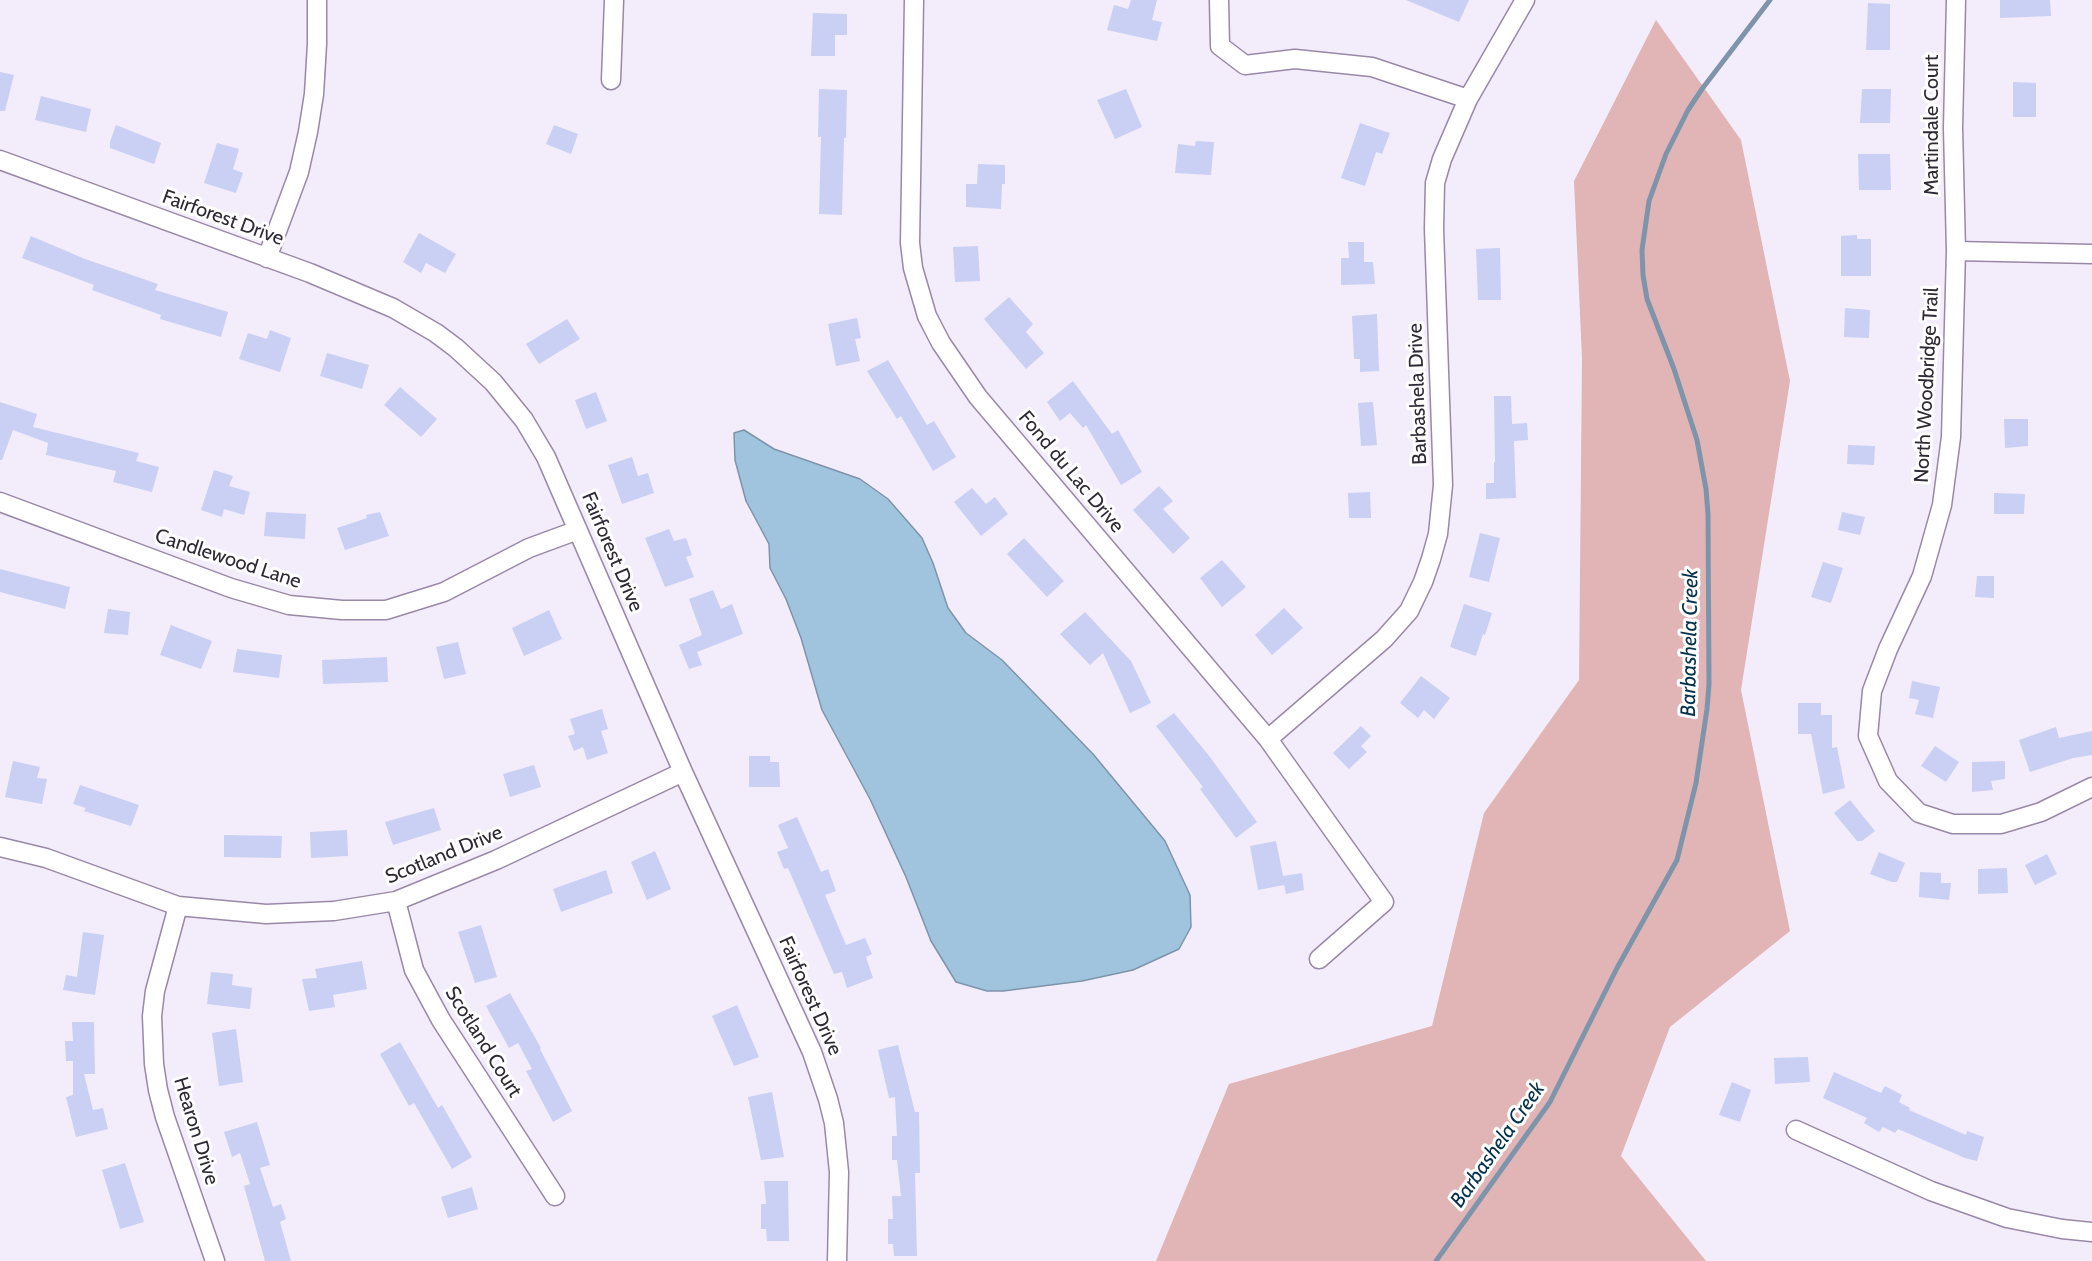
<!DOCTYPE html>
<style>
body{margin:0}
canvas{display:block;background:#f3ecfa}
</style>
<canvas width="2092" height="1261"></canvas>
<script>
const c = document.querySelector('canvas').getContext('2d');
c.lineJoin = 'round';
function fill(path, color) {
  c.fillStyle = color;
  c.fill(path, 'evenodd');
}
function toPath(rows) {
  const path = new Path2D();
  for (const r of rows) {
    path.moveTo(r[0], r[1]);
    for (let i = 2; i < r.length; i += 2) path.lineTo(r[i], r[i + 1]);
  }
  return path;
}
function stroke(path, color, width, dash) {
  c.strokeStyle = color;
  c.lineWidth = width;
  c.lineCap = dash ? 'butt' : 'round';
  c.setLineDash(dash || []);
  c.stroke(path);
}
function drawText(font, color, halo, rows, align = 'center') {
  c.font = font + ' Cabin,sans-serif';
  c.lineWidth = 6;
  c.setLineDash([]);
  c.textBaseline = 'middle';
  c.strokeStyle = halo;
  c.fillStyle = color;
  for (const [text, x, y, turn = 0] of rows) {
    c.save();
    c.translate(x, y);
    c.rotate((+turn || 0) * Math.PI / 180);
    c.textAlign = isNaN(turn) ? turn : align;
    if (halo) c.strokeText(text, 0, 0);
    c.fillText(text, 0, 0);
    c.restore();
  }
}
fill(toPath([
 [1656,20,1741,140,1790,381,1741,690,1790,931,1670,1027,1621,1156,1706,1261,1156,1261,1229,1084,1432,1026,1484,813,1579,680,1582,358,1574,181]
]), '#e1b5b5');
const water = toPath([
 [744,430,774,449,860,479,888,499,922,538,933,563,948,608,966,633,1002,660,1093,754,1165,841,1190,895,1191,927,1179,949,1133,970,1082,981,1003,991,987,991,956,982,931,941,906,877,870,799,822,710,801,638,786,599,770,568,769,544,746,501,735,460,734,433,744,430]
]);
fill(water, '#a0c3de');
stroke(water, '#7e94ab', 1.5);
stroke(toPath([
 [1436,1261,1550,1102,1617,968,1677,860,1696,783,1707,709,1709,684,1708,514,1706,489,1697,440,1674,369,1647,299,1643,275,1642,250,1649,201,1666,154,1688,110,1702,89,1770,0]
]), '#7e94ab', 5);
fill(toPath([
 [1131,0,1157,0,1152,20,1162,22,1157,41,1107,30,1114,5,1128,9],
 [1406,0,1469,0,1459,22],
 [2000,0,2050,0,2051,16,2000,18],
 [1868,3,1890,4,1890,50,1866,50],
 [813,13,847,14,847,35,835,35,835,56,811,56],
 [0,72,14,75,5,111,0,111],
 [2013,82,2036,83,2036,117,2013,117],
 [819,89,847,90,846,138,844,138,842,215,819,214,821,137,818,137],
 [1126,89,1142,127,1115,139,1097,100],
 [1862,89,1891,89,1890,123,1860,123],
 [41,96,91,109,86,132,35,120],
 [1360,123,1390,133,1382,154,1376,152,1365,186,1341,178],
 [116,125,161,143,154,164,110,148,110,142],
 [554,125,578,134,571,154,546,144],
 [1196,141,1214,142,1211,175,1175,173,1178,144,1195,146],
 [217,143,239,149,233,169,243,173,236,193,204,183],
 [1858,154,1890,154,1891,190,1859,190],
 [978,164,1005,165,1005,184,1002,184,1001,209,966,207,966,184,977,184],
 [419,233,456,254,445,273,426,263,421,273,403,262],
 [1857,235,1857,239,1871,239,1871,276,1841,276,1841,236],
 [31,236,85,259,158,284,155,290,228,312,221,337,160,319,161,315,92,290,94,285,22,258],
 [1348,242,1364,242,1364,262,1373,262,1375,284,1341,285,1341,258,1349,258],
 [978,246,980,281,955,282,953,247],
 [1500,248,1501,300,1478,300,1476,249],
 [1009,297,1033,324,1026,332,1044,353,1026,369,984,319],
 [1845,308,1870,310,1869,338,1844,337],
 [1377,314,1379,371,1360,372,1360,359,1354,359,1352,316],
 [857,318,861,338,855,339,860,361,836,366,828,324],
 [567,319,580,339,539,364,526,344],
 [270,330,291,338,280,372,239,359,248,333,267,339],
 [327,353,369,365,362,389,320,376],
 [888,360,927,425,934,421,956,457,933,471,901,416,897,419,867,371],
 [1073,381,1112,434,1118,430,1142,472,1121,485,1086,425,1083,428,1070,413,1060,421,1047,402],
 [400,387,437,419,421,437,384,405],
 [596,392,607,421,586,429,575,400],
 [1494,396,1511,396,1512,424,1527,423,1528,440,1514,441,1516,498,1486,499,1486,483,1494,483,1494,462,1495,462],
 [0,402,37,414,33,427,139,453,136,461,159,467,152,492,113,482,116,471,46,455,48,443,13,430,2,460,0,460],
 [1373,402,1377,445,1361,446,1358,403],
 [2004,419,2028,419,2028,446,2005,448],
 [1848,445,1875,446,1874,465,1847,464],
 [632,457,638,476,648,473,654,493,622,504,608,465],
 [214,470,233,476,229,486,250,492,244,515,224,509,222,517,201,510],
 [1159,486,1173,501,1163,509,1190,538,1173,554,1133,510],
 [972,488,986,504,995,497,1008,514,981,536,954,502],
 [1370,492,1371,518,1349,518,1348,493],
 [1994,493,2025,494,2024,514,1994,514],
 [266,512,306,514,305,539,264,536],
 [380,512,389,536,345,550,337,528,367,518,366,515],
 [1842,512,1865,517,1860,535,1838,530],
 [669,529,674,541,686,538,692,555,686,557,694,577,665,587,645,538],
 [1480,533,1500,538,1489,582,1469,577],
 [1024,538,1064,581,1047,597,1007,554],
 [1222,560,1246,587,1222,607,1200,578],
 [1823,562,1843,568,1831,603,1811,597],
 [0,569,70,587,65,609,0,592],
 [1977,576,1994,576,1994,598,1975,597],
 [713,590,721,609,732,604,743,634,697,652,702,665,689,669,679,645,702,635,689,599],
 [1464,604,1492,613,1485,635,1483,634,1476,656,1450,647],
 [1284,608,1303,628,1272,655,1255,635],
 [108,609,130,612,128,635,104,633],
 [549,610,562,639,524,656,512,628],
 [1085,612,1131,661,1151,703,1130,713,1103,653,1090,665,1060,634],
 [171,625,212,641,201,669,160,655],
 [458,642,466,674,444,679,436,647],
 [237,649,282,655,279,678,233,672],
 [387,657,388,682,323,684,322,660],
 [1421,676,1450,698,1434,719,1424,710,1418,718,1400,703],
 [1912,681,1940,687,1933,718,1915,714,1919,700,1909,698],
 [1798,703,1821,703,1821,715,1832,715,1832,748,1837,747,1845,788,1823,794,1811,734,1798,734],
 [602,709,608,729,601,731,608,753,587,760,583,747,574,751,568,736,575,734,570,719],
 [1174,713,1210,757,1257,822,1236,838,1200,789,1203,787,1156,726],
 [1361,726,1371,736,1361,746,1367,752,1349,769,1333,753],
 [2056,727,2059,738,2092,731,2092,755,2073,758,2030,772,2019,740],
 [1935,746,1959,762,1946,782,1921,766],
 [749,756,770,756,770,762,779,762,780,787,749,787],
 [13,761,40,767,37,778,47,779,42,804,5,797],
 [2005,761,2005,779,1991,781,1993,790,1972,792,1972,762],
 [534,765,541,787,510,797,503,774],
 [80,785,139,805,131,826,84,811,86,808,73,804],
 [1850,800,1875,831,1862,841,1857,841,1834,813],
 [434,808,441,830,393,845,385,822],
 [797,817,821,872,828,869,836,891,825,895,846,945,865,938,872,954,866,957,873,978,847,988,842,972,834,974,788,868,784,869,777,852,788,848,778,825],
 [347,830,348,856,311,858,310,832],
 [224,835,282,836,281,858,224,857],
 [1276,841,1283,876,1302,873,1304,890,1286,894,1284,885,1258,890,1250,846],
 [655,851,671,889,647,900,631,862],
 [1879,852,1905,863,1897,882,1892,882,1870,874],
 [2047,854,2057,874,2035,885,2025,865],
 [2007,868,2008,893,1978,894,1978,869],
 [606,870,613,893,561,912,553,889],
 [1920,872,1941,873,1941,883,1951,883,1949,900,1919,897],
 [481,925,497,977,475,983,458,932],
 [83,932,104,935,95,995,63,990,66,975,77,977],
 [362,961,367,989,333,995,335,1007,309,1011,302,979,317,978,315,969],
 [211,972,233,974,232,985,252,988,250,1009,207,1004],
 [510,993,541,1048,540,1049,572,1111,553,1122,526,1071,532,1069,518,1043,509,1048,486,1006],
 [737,1005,759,1057,734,1066,712,1016],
 [72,1022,94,1022,95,1074,84,1074,93,1110,103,1108,108,1129,76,1137,66,1097,73,1095,73,1061,66,1061,65,1041,73,1041],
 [236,1029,243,1082,219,1086,212,1033],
 [400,1042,438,1108,442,1105,472,1157,452,1169,414,1103,409,1106,380,1054],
 [898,1045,915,1112,919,1112,920,1173,915,1173,917,1256,894,1256,893,1244,888,1244,888,1219,893,1219,892,1196,901,1196,897,1160,892,1160,892,1136,897,1136,895,1097,889,1098,878,1050],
 [1808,1057,1810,1082,1775,1084,1774,1058],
 [1834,1072,1881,1093,1885,1086,1902,1095,1899,1102,1910,1108,1909,1110,1966,1135,1967,1131,1984,1137,1977,1161,1965,1158,1898,1129,1895,1133,1883,1127,1879,1132,1864,1123,1867,1118,1823,1098],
 [1732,1082,1751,1090,1740,1122,1719,1115],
 [772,1092,784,1157,761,1160,748,1097],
 [257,1122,270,1165,260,1168,273,1207,281,1204,286,1219,280,1222,291,1261,265,1261,244,1186,250,1184,240,1153,232,1157,224,1132],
 [125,1163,144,1222,120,1229,102,1170],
 [764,1181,788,1181,789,1241,767,1241,766,1229,761,1229,761,1204,766,1204],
 [472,1187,478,1209,448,1218,441,1197]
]), '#c9d0f4');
const street = toPath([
 [914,0,910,243,913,268,927,316,941,343,978,397,1268,739,1384,902,1319,959],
 [1219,0,1220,46,1245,65,1295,59,1372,67,1468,99],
 [1956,0,1953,128,1956,251,1951,437,1942,505,1922,576,1888,649,1872,691,1868,736,1888,781,1919,813,1953,824,2001,824,2041,812,2092,787],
 [611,80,614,0],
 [0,160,310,273,393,308,436,333,456,348,493,382,524,420,546,457,683,772,812,1052,828,1099,834,1123,839,1172,837,1261],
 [1956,251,2092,254],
 [267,258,299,172,308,132,314,94,317,44,317,0],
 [0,502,231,588,289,605,342,610,386,610,444,592,529,548,578,530],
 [1268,739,1384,639,1409,611,1423,582,1431,559,1438,534,1443,485,1434,229,1435,183,1442,159,1468,99,1525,0],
 [0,847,46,858,178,906,266,914,334,911,396,901,496,860,683,772],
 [396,901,414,970,441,1020,555,1196],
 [178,906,155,991,152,1016,154,1064,158,1090,165,1117,215,1261],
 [1796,1130,1931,1191,2007,1218,2062,1229,2092,1232]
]);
stroke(street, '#9988a7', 21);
stroke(street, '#fff', 18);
drawText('20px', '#2f2835', '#fff', [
 ["Martindale Court",1932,125,-90],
 ["Fairforest Drive",223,218,20],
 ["North Woodbridge Trail",1927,385,-87],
 ["Barbashela Drive",1418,394,-92],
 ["Fond du Lac Drive",1071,472,50],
 ["Fairforest Drive",612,552,67],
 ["Candlewood Lane",228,559,18],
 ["Scotland Drive",444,855,-22],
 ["Fairforest Drive",810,996,66],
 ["Scotland Court",483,1042,58],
 ["Hearon Drive",196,1131,73]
]);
drawText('italic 21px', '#04314c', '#fff', [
 ["Barbashela Creek",1690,643,-89],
 ["Barbashela Creek",1498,1145,-55]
]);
</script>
